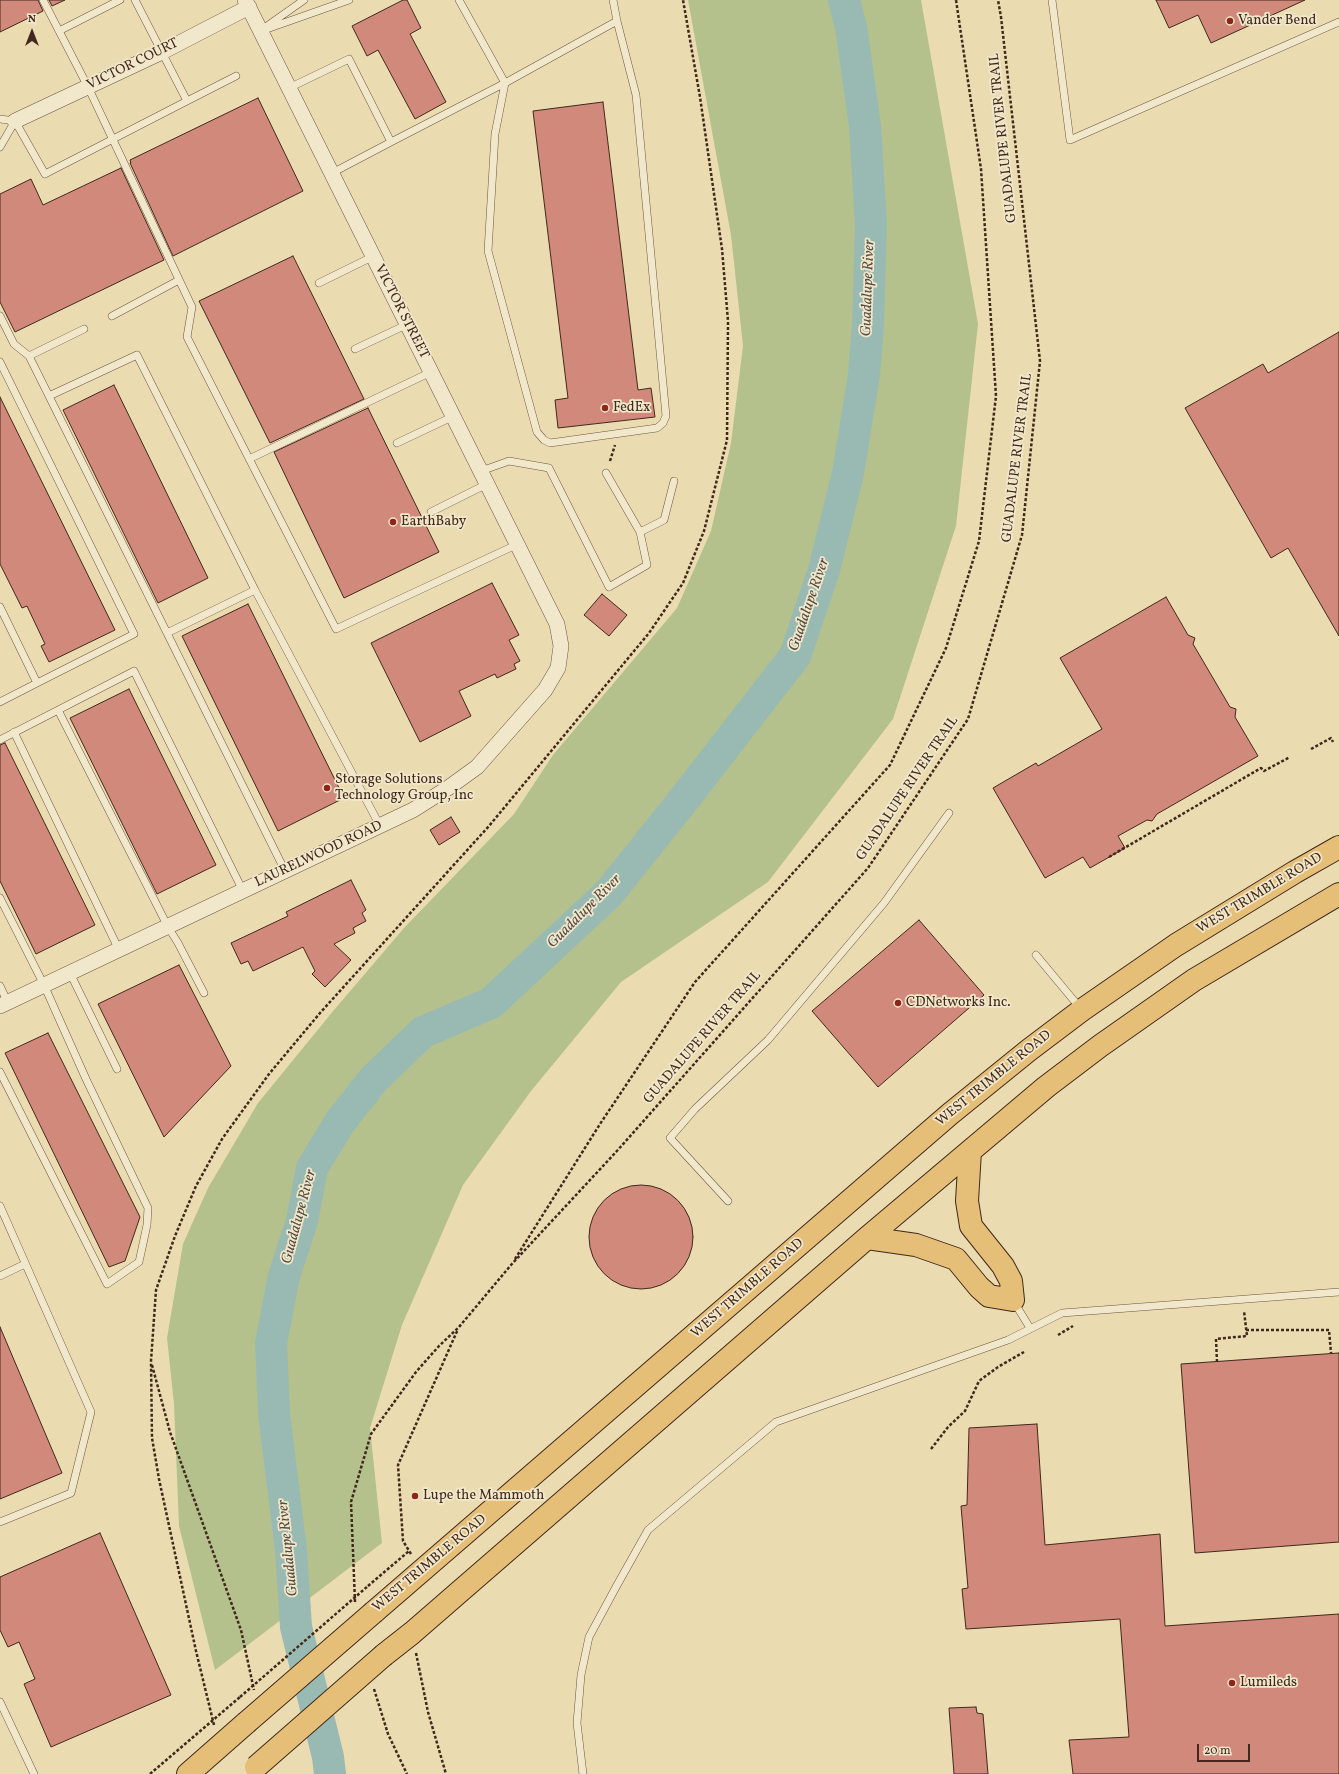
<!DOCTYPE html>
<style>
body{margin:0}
#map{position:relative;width:1339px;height:1774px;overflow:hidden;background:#eadcb0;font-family:Vollkorn,serif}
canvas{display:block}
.north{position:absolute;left:12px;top:12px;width:40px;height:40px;-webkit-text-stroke:3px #f1e8cc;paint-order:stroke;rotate:0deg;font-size:11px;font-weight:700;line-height:16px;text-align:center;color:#42281c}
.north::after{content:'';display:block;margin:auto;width:14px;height:18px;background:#42281c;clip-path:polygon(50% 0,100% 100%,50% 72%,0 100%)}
.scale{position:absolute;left:1197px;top:1744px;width:53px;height:18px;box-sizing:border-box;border:2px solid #42281c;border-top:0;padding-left:5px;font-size:12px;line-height:14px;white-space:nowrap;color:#42281c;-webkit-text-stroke:3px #f1e8cc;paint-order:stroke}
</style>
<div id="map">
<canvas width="1339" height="1774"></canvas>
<div class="north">N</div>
<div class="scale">20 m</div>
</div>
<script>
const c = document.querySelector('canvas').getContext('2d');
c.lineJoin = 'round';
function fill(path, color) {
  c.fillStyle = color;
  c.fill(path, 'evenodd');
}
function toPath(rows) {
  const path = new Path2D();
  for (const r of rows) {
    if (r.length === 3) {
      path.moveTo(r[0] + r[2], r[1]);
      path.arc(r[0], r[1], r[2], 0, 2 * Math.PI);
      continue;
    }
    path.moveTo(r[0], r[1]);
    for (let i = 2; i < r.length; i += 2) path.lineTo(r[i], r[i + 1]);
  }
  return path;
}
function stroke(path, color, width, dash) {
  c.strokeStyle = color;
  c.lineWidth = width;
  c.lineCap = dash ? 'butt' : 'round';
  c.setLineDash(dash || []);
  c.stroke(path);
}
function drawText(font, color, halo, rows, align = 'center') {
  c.font = font + ' Vollkorn,serif';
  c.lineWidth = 3.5;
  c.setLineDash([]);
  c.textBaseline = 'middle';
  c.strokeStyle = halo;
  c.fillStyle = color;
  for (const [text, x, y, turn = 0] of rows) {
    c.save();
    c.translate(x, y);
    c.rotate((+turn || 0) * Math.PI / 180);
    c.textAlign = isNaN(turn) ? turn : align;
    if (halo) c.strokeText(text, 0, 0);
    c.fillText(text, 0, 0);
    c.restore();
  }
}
fill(toPath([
 [688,0,921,0,978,324,956,526,893,719,768,882,621,982,531,1091,463,1185,402,1325,370,1428,382,1543,215,1670,179,1526,174,1404,167,1338,183,1244,208,1188,258,1103,334,1010,404,928,514,814,553,755,677,608,711,531,731,443,743,346,731,235]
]), '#b4c18d');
stroke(toPath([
 [330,1774,328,1757,296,1627,291,1550,274,1414,271,1343,284,1276,302,1221,312,1168,340,1122,374,1079,423,1032,491,1003,609,893,681,803,795,656,824,570,848,473,864,375,868,325,871,225,865,126,851,27,844,0]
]), '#99bab2', 32);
const building = toPath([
 [0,0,38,0,43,11,0,32,0,0],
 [49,0,65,0,52,6,49,0],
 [403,0,407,0,421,28,410,34,446,102,415,119,378,50,367,56,352,26,403,0],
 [1156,0,1305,0,1211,43,1198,15,1169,28,1156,0],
 [258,98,303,191,173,256,130,163,131,163,130,160,258,98],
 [603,102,638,390,651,388,655,417,558,428,555,400,568,398,533,111,603,102],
 [121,168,164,260,15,332,0,302,0,194,31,179,43,205,121,168],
 [293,256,364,399,270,443,199,301,293,256],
 [1339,332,1339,636,1288,548,1271,558,1185,408,1263,364,1268,373,1339,332],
 [114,385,208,578,158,603,63,410,114,385],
 [0,397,115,630,49,662,41,646,45,644,27,606,22,608,0,564,0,397],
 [368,408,439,552,344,598,274,452,368,408],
 [492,583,519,635,509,640,520,661,514,664,516,669,497,678,495,674,459,691,471,716,420,742,371,643,492,583],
 [602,594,627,615,609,636,584,615,602,594],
 [1166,597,1188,635,1195,638,1193,644,1230,707,1236,709,1235,717,1258,756,1157,814,1152,821,1147,820,1118,836,1125,848,1090,868,1083,857,1045,878,993,788,1036,763,1038,766,1102,729,1060,658,1166,597],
 [248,604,344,798,278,831,182,636,248,604],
 [129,689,216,865,157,894,70,718,129,689],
 [5,743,95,925,36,954,0,881,0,745,5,743],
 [451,817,460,832,439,845,430,830,451,817],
 [351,880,366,910,362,913,366,921,353,928,355,933,334,944,351,960,325,987,312,974,315,971,303,947,253,971,248,961,241,964,231,943,288,916,286,912,351,880],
 [919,920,984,995,878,1087,812,1011,919,920],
 [179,965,231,1066,164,1137,98,1004,179,965],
 [48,1033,140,1217,125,1261,109,1267,5,1053,48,1033],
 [641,1237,52],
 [0,1327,62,1473,0,1499,0,1327],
 [1339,1353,1339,1542,1195,1553,1181,1364,1339,1353],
 [1037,1424,1045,1545,1160,1534,1165,1626,1339,1614,1339,1774,1073,1774,1069,1740,1129,1737,1120,1619,966,1629,962,1589,968,1588,961,1506,967,1505,969,1428,1037,1424],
 [100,1533,171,1695,51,1747,24,1684,35,1679,19,1642,8,1647,0,1630,0,1577,100,1533],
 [976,1707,977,1713,983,1714,988,1774,954,1774,949,1708,976,1707]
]);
fill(building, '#d0897b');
stroke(building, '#42281c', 1);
const service = toPath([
 [43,0,88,87,192,307,187,337,336,629,518,544],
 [459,0,505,83,617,21,613,0],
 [1052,0,1070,140,1339,22],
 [267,26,304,0],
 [59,31,120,0],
 [261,31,349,0],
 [505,83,495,134,488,251,537,432,544,440,550,443,657,428,663,423,666,416,636,95,617,21],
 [289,88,349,59,391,142,332,173],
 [187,101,236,76],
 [0,119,15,121],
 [15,121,45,174,187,101,135,0],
 [391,142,505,83],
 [0,147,15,121],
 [319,283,374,256],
 [0,316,14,344,29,356,167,633],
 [112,316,179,280],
 [355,349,408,324],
 [29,356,84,329],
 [0,362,134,634,37,683],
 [49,396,137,355,255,590],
 [397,443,454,416],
 [249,459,431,372],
 [481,471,509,461,549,468,609,587,647,565,640,532,606,473],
 [431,512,487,484],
 [640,532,664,520,674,481],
 [0,607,37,683,0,702],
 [58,710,168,927,178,943,204,993],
 [14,732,119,950],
 [0,740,134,671,243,891],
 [285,871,167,633,255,590,380,826],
 [0,898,44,985,86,1079,148,1208,147,1225,139,1262,107,1284,0,1072],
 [1036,955,1081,1009],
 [70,973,117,1069],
 [0,986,8,1003],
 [728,1201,670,1138,695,1109,768,1040,884,903,949,813],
 [0,1206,91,1412,71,1493,0,1522],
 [0,1276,25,1264],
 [1014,1302,1030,1328],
 [0,1702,34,1774],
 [583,1774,577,1723,581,1675,589,1637,616,1587,648,1530,776,1422,1008,1340,1062,1313,1339,1292]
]);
const minor = toPath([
 [15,121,162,52,249,7],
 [0,1006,413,810,448,788,477,767,545,690,558,668,561,646,557,624,245,0]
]);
const primary = toPath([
 [867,1238,916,1245,956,1259,979,1287,989,1296,1013,1300,1011,1281,1003,1266,971,1226,967,1201,970,1151],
 [374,1612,950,1114,1029,1050,1082,1010,1176,945,1295,872,1339,847],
 [384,1655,412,1633,867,1238,1046,1087,1100,1046,1194,980,1339,894],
 [188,1774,246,1723]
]);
stroke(service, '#6c5541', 8);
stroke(minor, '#6c5541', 16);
stroke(primary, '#42281c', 24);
stroke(toPath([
 [610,461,615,445],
 [1311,749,1331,738,1333,742],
 [1109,857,1261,768,1264,771,1290,757],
 [515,1259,600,1124,695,982,890,765,946,648,979,541,996,396,981,169,956,0],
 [1246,1330,1329,1330,1331,1353],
 [1058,1335,1073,1326],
 [1217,1362,1216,1339,1247,1336,1244,1311],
 [152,1365,170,1432,241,1630,254,1690],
 [931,1449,948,1427,965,1411,979,1381,998,1367,1024,1352],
 [411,1554,403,1541,398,1465,458,1329],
 [368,1586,409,1551],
 [355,1602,351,1502,371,1434,416,1372,439,1346,459,1327,511,1265,616,1152,868,868,968,719,1022,535,1040,361,1001,17,998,0],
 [416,1653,428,1712,446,1774],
 [374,1689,388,1734,407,1774],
 [214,1725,196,1651,159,1479,152,1438,151,1361,156,1290,175,1236,196,1186,222,1139,269,1074,320,1013,489,826,649,633,683,583,704,531,727,440,728,321,722,249,700,97,683,0],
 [150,1774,240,1697]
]), '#42281c', 2.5, [3, 2]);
stroke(service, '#f1e8cc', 7);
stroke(minor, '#f1e8cc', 15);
stroke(primary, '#e5be78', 22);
const primaryBridge = toPath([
 [246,1723,374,1612],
 [256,1767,384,1655]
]);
stroke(primaryBridge, '#42281c', 24, []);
stroke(toPath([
 [240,1697,368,1586]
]), '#42281c', 2.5, [3, 2]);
stroke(primaryBridge, '#e5be78', 22);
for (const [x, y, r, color] of [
 [1230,21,4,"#8f2418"],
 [605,408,4,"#8f2418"],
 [393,522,4,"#8f2418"],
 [327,788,4,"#8f2418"],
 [898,1003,4,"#8f2418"],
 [415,1496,4,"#8f2418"],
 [1232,1683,4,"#8f2418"]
]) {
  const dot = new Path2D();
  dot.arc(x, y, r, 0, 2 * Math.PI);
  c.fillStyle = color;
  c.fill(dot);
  stroke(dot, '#f1e8cc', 1.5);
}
drawText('14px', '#42281c', '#f1e8cc', [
 ["Vander Bend",1238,21],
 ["FedEx",613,408],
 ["EarthBaby",401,522],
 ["Storage Solutions",335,780],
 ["Technology Group, Inc",335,796],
 ["CDNetworks Inc.",906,1003],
 ["Lupe the Mammoth",423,1496],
 ["Lumileds",1240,1683]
], 'left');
drawText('14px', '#42281c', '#f1e8cc', [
 ["VICTOR COURT",133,65,-26],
 ["GUADALUPE RIVER TRAIL",1004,138,-96],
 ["VICTOR STREET",401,312,63],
 ["GUADALUPE RIVER TRAIL",1018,458,-83],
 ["GUADALUPE RIVER TRAIL",908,789,-56],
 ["LAURELWOOD ROAD",319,855,-25],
 ["WEST TRIMBLE ROAD",1260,894,-31],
 ["GUADALUPE RIVER TRAIL",703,1038,-49],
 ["WEST TRIMBLE ROAD",994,1079,-39],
 ["WEST TRIMBLE ROAD",748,1289,-41],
 ["WEST TRIMBLE ROAD",430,1564,-40]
]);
drawText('italic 15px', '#584c42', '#f1e8cc', [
 ["Guadalupe River",869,288,-88],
 ["Guadalupe River",810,605,-71],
 ["Guadalupe River",585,912,-45],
 ["Guadalupe River",300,1217,-75],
 ["Guadalupe River",289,1548,-96]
]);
</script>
